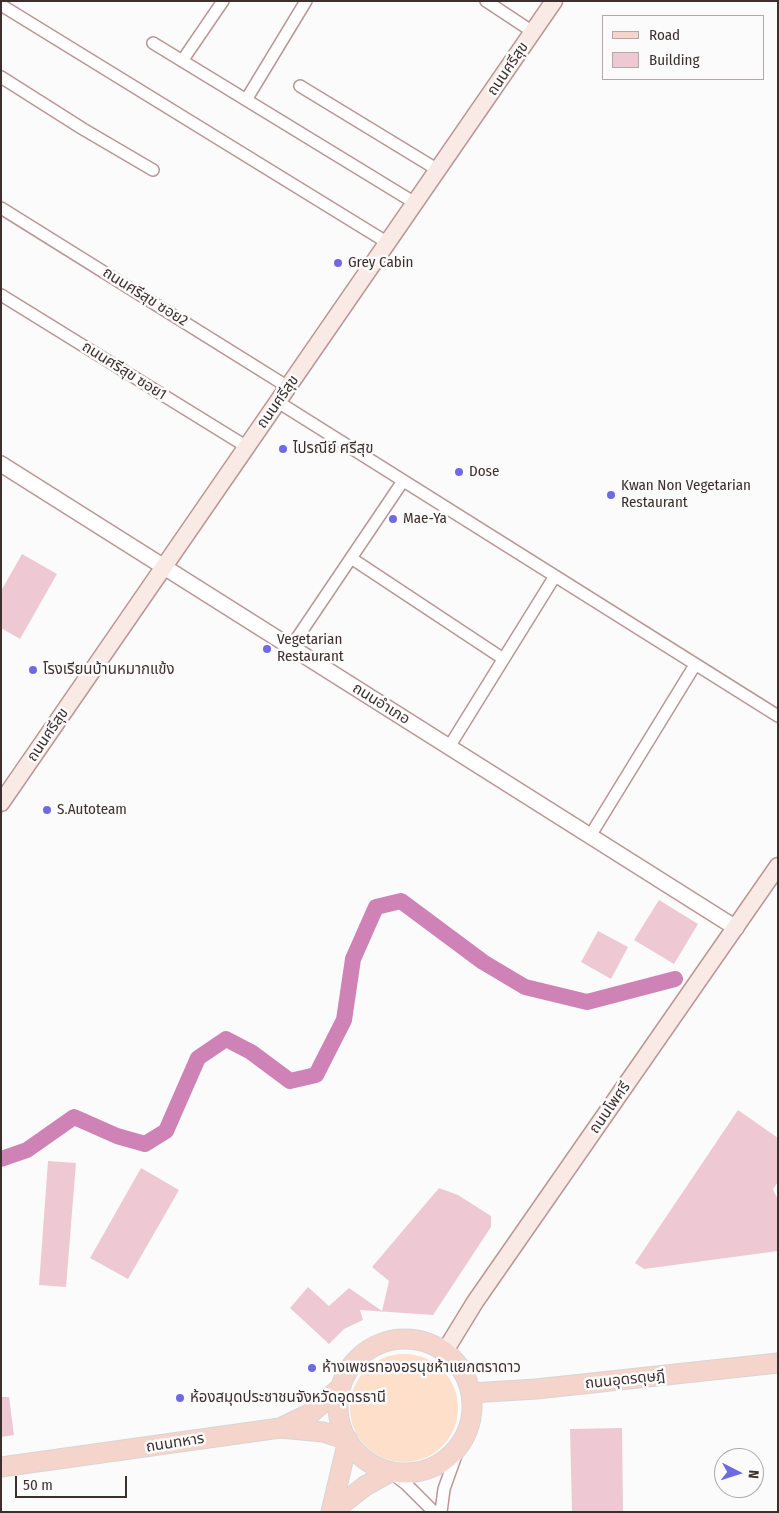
<!DOCTYPE html>
<meta charset="utf-8">
<style>
body{margin:0}
#map{position:relative;width:779px;height:1513px;overflow:hidden;background:#fbfbfb;font-family:"Fira Sans Condensed",sans-serif}
canvas{display:block}
.frame{position:absolute;inset:0;border:2px solid #3e2f2f;pointer-events:none}
.legend{position:absolute;left:602px;top:15px;width:162px;height:65px;box-sizing:border-box;background:#fbfbfb;border:1px solid #afa9a9;margin:0;padding:6px 9px;list-style:none;font-size:15px;color:#3e2f2f}
.legend li{display:flex;align-items:center;gap:10px;height:25px}
.legend b{width:25px;border:1px solid #afa9a9}
.north{position:absolute;left:714px;top:1448px;width:50px;height:50px;box-sizing:border-box;background:#fbfbfb;border:1px solid #afa9a9;border-radius:50%;rotate:95deg;font-size:14px;font-weight:700;line-height:20px;text-align:center;color:#3e2f2f}
.north::after{content:'';display:block;margin:auto;width:18px;height:22px;background:#6f6ae4;clip-path:polygon(50% 0,100% 100%,50% 72%,0 100%)}
.scale{position:absolute;left:15px;top:1476px;width:112px;height:22px;box-sizing:border-box;border:2px solid #3e2f2f;border-top:0;padding-left:6px;font-size:15px;line-height:18px;white-space:nowrap;color:#3e2f2f;-webkit-text-stroke:4px #fbfbfb;paint-order:stroke}
</style>
<div id="map">
<canvas width="779" height="1513"></canvas>
<div class="frame"></div>
<ul class="legend">
<li><b style="height:6px;background:#f5d4cb"></b>Road</li>
<li><b style="height:14px;background:#eec9d4"></b>Building</li>
</ul>
<div class="north">N</div>
<div class="scale">50 m</div>
</div>
<script>
const c = document.querySelector('canvas').getContext('2d');
c.lineJoin = 'round';
function fill(path, color) {
  c.fillStyle = color;
  c.fill(path, 'evenodd');
}
function toPath(rows) {
  const path = new Path2D();
  for (const r of rows) {
    if (r.length === 3) {
      path.moveTo(r[0] + r[2], r[1]);
      path.arc(r[0], r[1], r[2], 0, 2 * Math.PI);
      continue;
    }
    path.moveTo(r[0], r[1]);
    for (let i = 2; i < r.length; i += 2) path.lineTo(r[i], r[i + 1]);
  }
  return path;
}
function stroke(path, color, width, dash) {
  c.strokeStyle = color;
  c.lineWidth = width;
  c.lineCap = dash ? 'butt' : 'round';
  c.setLineDash(dash || []);
  c.stroke(path);
}
function drawText(font, color, halo, rows, align = 'center') {
  c.font = font + ' "Fira Sans Condensed","Noto Sans Thai",sans-serif';
  c.lineWidth = 5;
  c.setLineDash([]);
  c.textBaseline = 'middle';
  c.strokeStyle = halo;
  c.fillStyle = color;
  for (const [text, x, y, turn = 0] of rows) {
    c.save();
    c.translate(x, y);
    c.rotate((+turn || 0) * Math.PI / 180);
    c.textAlign = isNaN(turn) ? turn : align;
    if (halo) c.strokeText(text, 0, 0);
    c.fillText(text, 0, 0);
    c.restore();
  }
}
fill(toPath([
 [404,1408,54]
]), '#fddfca');
stroke(toPath([
 [1,1159,27,1150,74,1117,117,1136,145,1144,166,1131,198,1058,226,1039,251,1052,290,1081,316,1075,344,1020,353,959,376,907,401,901,483,962,525,987,587,1002,675,979]
]), '#ce82b6', 16);
fill(toPath([
 [22,554,57,574,20,639,1,628,1,591],
 [659,900,698,924,674,964,634,940],
 [598,931,628,947,611,979,581,962],
 [738,1110,778,1138,778,1182,773,1189,778,1200,778,1251,644,1269,635,1263],
 [48,1161,76,1163,66,1287,39,1285],
 [141,1168,179,1190,128,1279,90,1258],
 [439,1188,458,1195,491,1216,491,1227,433,1315,360,1310,363,1320,344,1329,329,1344,290,1308,308,1287,329,1306,349,1288,382,1311,389,1281,372,1267],
 [1,1397,9,1397,14,1435,1,1437],
 [622,1428,623,1512,572,1512,570,1429]
]), '#eec9d4');
const minor = toPath([
 [486,1,533,32],
 [1,5,388,243],
 [153,43,415,203],
 [182,61,223,1],
 [1,77,83,129,153,170],
 [300,86,438,170],
 [246,100,306,1],
 [1,208,288,387],
 [1,295,247,447],
 [278,402,778,716],
 [351,558,502,658],
 [291,647,403,481],
 [449,747,555,576],
 [590,836,695,665],
 [390,1472,406,1484,434,1512],
 [441,1512,444,1489,459,1447]
]);
const tertiary = toPath([
 [1,464,736,928]
]);
const secondary = toPath([
 [1,803,554,1],
 [445,1351,475,1302,778,866]
]);
const primary = toPath([
 [405,1406,67],
 [471,1393,536,1389,778,1363],
 [280,1428,311,1413,340,1388],
 [1,1467,280,1428,323,1432,348,1440,331,1512],
 [332,1512,365,1486,390,1472]
]);
stroke(minor, '#bb9696', 14);
stroke(tertiary, '#bb9696', 18);
stroke(secondary, '#bb9696', 19);
stroke(primary, '#d8d5d5', 21);
stroke(minor, '#fff', 11);
stroke(tertiary, '#fff', 15);
stroke(secondary, '#faeae5', 16);
stroke(primary, '#f5d4cb', 19);
for (const [x, y, r, color] of [
 [338,263,5,"#6f6ae4"],
 [283,449,5,"#6f6ae4"],
 [459,472,5,"#6f6ae4"],
 [611,495,5,"#6f6ae4"],
 [393,519,5,"#6f6ae4"],
 [267,649,5,"#6f6ae4"],
 [33,670,5,"#6f6ae4"],
 [47,810,5,"#6f6ae4"],
 [312,1368,5,"#6f6ae4"],
 [180,1398,5,"#6f6ae4"]
]) {
  const dot = new Path2D();
  dot.arc(x, y, r, 0, 2 * Math.PI);
  c.fillStyle = color;
  c.fill(dot);
  stroke(dot, '#fbfbfb', 2);
}
drawText('15px', '#3e2f2f', '#fbfbfb', [
 ["ถนนศรีสุข",508,69,-56],
 ["ถนนศรีสุข ซอย2",145,297,32],
 ["ถนนศรีสุข ซอย1",124,371,32],
 ["ถนนศรีสุข",278,402,-55],
 ["ถนนอำเภอ",381,704,32],
 ["ถนนศรีสุข",48,735,-56],
 ["ถนนโพศรี",610,1108,-55],
 ["ถนนอุดรดุษฎี",625,1380,-6],
 ["ถนนทหาร",175,1443,-9]
]);
drawText('15px', '#3e2f2f', '#fbfbfb', [
 ["Grey Cabin",348,263],
 ["ไปรณีย์ ศรีสุข",293,449],
 ["Dose",469,472],
 ["Kwan Non Vegetarian",621,486],
 ["Restaurant",621,503],
 ["Mae-Ya",403,519],
 ["Vegetarian",277,640],
 ["Restaurant",277,657],
 ["โรงเรียนบ้านหมากแข้ง",43,670],
 ["S.Autoteam",57,810],
 ["ห้างเพชรทองอรนุชห้าแยกตราดาว",322,1368],
 ["ห้องสมุดประชาชนจังหวัดอุดรธานี",190,1398]
], 'left');
</script>
